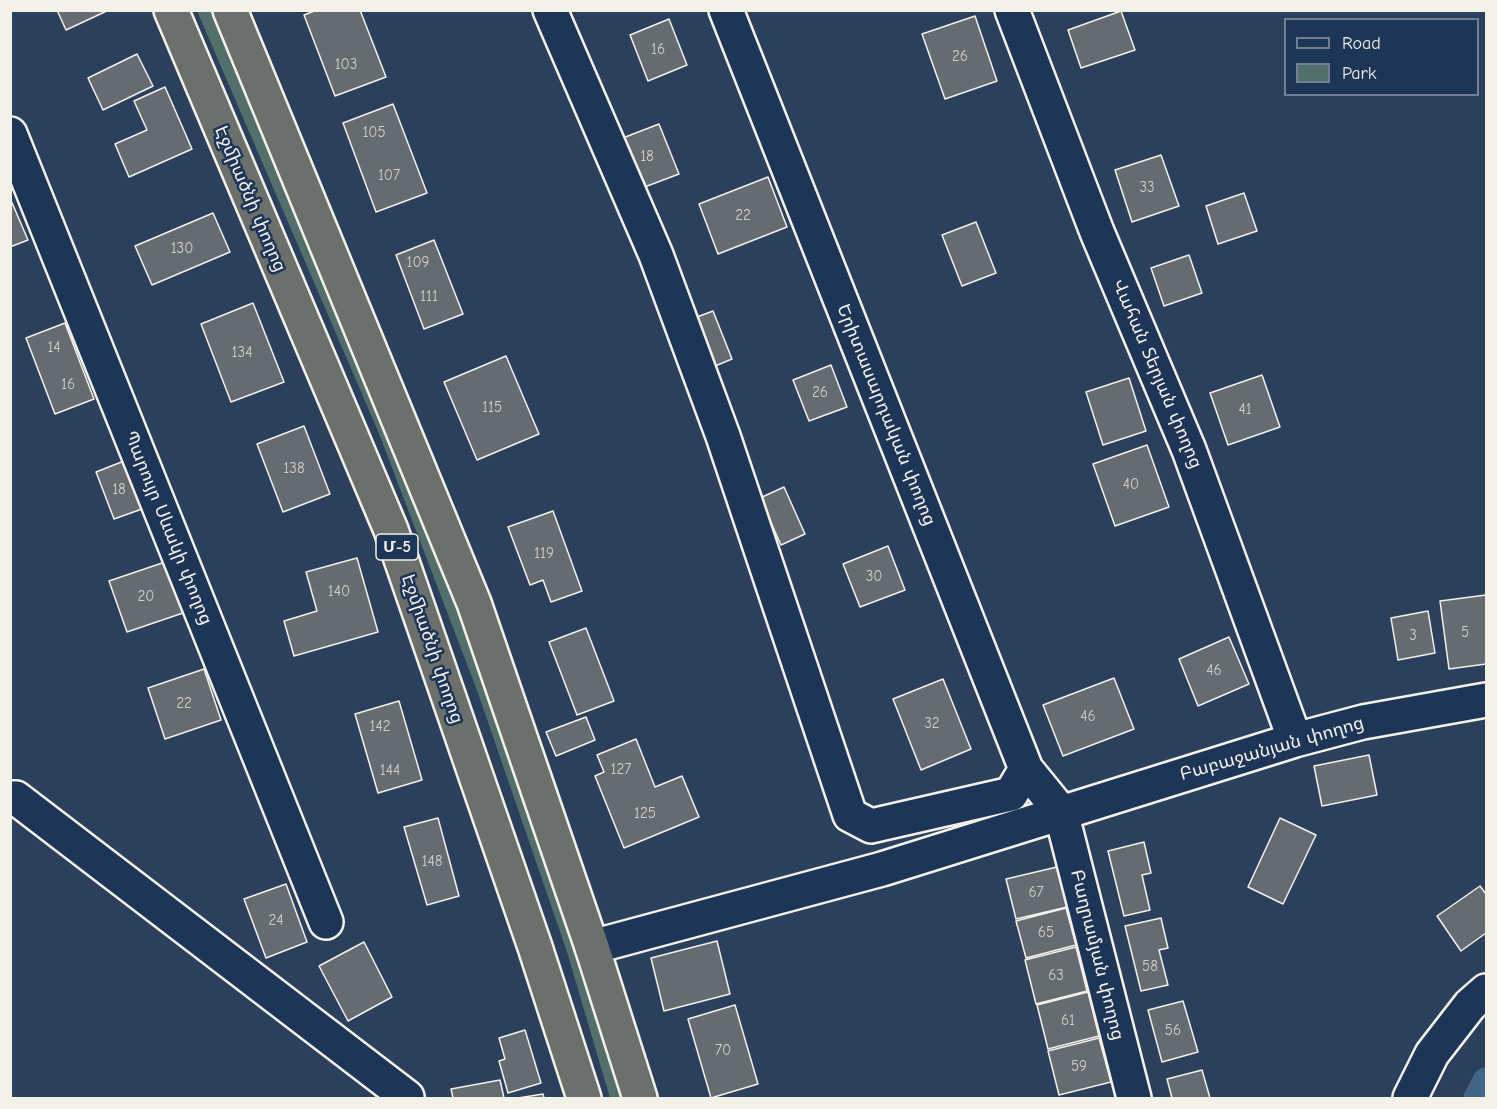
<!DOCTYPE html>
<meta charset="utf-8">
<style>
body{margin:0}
#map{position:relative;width:1497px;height:1109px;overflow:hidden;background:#2b405c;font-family:"Comic Neue",sans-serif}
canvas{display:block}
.frame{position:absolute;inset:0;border:12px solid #f4f1e8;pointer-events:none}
.legend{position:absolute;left:1284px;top:18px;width:195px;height:78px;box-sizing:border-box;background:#1d3557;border:2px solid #738091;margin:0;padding:8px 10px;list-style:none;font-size:18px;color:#f4f1e8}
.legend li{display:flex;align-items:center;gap:12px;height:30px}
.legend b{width:30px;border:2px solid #738091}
</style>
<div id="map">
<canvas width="1497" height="1109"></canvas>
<div class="frame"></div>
<ul class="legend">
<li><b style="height:8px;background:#1d3557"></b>Road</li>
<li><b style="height:16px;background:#536f6c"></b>Park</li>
</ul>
</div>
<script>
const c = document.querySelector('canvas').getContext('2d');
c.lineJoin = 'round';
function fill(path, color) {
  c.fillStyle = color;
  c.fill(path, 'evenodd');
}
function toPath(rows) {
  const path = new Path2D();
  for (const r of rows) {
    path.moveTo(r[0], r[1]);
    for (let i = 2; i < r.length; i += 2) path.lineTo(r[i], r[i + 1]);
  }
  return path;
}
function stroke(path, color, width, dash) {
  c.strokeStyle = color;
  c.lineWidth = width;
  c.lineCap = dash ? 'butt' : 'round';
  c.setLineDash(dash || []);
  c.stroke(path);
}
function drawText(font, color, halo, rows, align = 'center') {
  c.font = font + ' "Comic Neue","Noto Sans Armenian",sans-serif';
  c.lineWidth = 5;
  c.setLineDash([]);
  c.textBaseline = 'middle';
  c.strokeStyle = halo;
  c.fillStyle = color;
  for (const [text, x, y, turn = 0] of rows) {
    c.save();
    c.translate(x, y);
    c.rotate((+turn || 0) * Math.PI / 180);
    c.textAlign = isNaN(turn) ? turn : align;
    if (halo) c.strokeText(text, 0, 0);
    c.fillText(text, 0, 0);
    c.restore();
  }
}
fill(toPath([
 [197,11,212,11,384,409,491,687,626,1098,610,1098,567,952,478,693,378,431]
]), '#536f6c');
stroke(toPath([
 [1477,1098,1486,1081]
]), '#416688', 27);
const building = toPath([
 [57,10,109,10,66,30,57,10],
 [317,10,360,10,386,77,335,96,304,15,317,10],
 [1121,11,1135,50,1081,68,1068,30,1121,11],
 [975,16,997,81,945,99,922,34,975,16],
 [669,19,687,65,648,81,630,35,669,19],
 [137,54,153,86,103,110,88,78,137,54],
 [165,87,192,149,129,177,115,144,147,130,134,101,165,87],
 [393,104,427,193,376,212,343,123,393,104],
 [659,124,679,174,634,191,615,141,659,124],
 [1161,155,1179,206,1132,222,1115,170,1161,155],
 [768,177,787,227,718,254,699,204,768,177],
 [1244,193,1257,231,1218,244,1206,206,1244,193],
 [10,198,28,240,10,247,10,198],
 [213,213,230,252,152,285,135,246,213,213],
 [976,222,996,273,962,286,942,235,976,222],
 [434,240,463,314,424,329,396,255,434,240],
 [1189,255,1202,293,1164,306,1151,268,1189,255],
 [253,303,284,382,231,402,201,324,253,303],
 [713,311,732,359,708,369,689,320,713,311],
 [65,323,94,399,55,414,26,338,65,323],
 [506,356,539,434,477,460,444,382,506,356],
 [831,365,847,407,809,421,793,380,831,365],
 [1262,375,1280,427,1228,445,1210,393,1262,375],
 [1129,378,1146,431,1103,445,1086,392,1129,378],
 [304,426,330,494,283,512,257,444,304,426],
 [1147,445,1169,507,1115,526,1093,464,1147,445],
 [124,461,142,509,114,519,96,472,124,461],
 [784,487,805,534,781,545,760,498,784,487],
 [553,511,582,591,551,602,543,580,530,585,508,527,553,511],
 [888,546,905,590,860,607,843,564,888,546],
 [357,558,378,632,294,656,284,621,317,611,306,572,357,558],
 [165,562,183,613,127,632,109,581,165,562],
 [1486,595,1486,664,1449,669,1440,601,1486,595],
 [1428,611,1435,653,1398,660,1391,618,1428,611],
 [586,628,614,701,577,715,549,642,586,628],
 [1229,637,1249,684,1198,706,1179,659,1229,637],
 [204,669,221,720,165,739,148,688,204,669],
 [1114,678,1134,729,1063,756,1043,705,1114,678],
 [943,679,971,749,921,770,893,699,943,679],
 [399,701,422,780,378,793,355,714,399,701],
 [586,717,595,740,556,756,546,732,586,717],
 [636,739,655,787,682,776,699,817,624,848,595,776,604,772,597,755,636,739],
 [1369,755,1377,795,1322,806,1314,766,1369,755],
 [438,818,459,896,427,905,404,827,438,818],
 [1280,818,1316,835,1283,904,1248,887,1280,818],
 [1144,842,1151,873,1142,875,1150,910,1124,916,1108,851,1144,842],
 [1057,867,1067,907,1016,919,1006,879,1057,867],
 [286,884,307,942,266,958,244,899,286,884],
 [1480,886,1486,894,1486,933,1461,951,1437,916,1480,886],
 [1066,908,1076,945,1026,958,1016,921,1066,908],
 [1161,918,1168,948,1159,950,1168,985,1141,991,1125,926,1161,918],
 [717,941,730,994,664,1011,651,958,717,941],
 [364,942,392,997,348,1021,319,966,364,942],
 [1076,947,1087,991,1036,1004,1025,960,1076,947],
 [1088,992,1099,1036,1048,1049,1037,1005,1088,992],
 [1183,1001,1198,1052,1162,1062,1148,1010,1183,1001],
 [735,1005,758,1084,711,1098,688,1019,735,1005],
 [525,1030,541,1083,508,1093,499,1061,505,1059,499,1038,525,1030],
 [1099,1038,1111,1082,1059,1095,1048,1051,1099,1038],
 [1202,1070,1210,1098,1172,1098,1167,1079,1202,1070],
 [500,1080,504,1098,453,1098,451,1089,500,1080],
 [543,1094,544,1098,518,1098,543,1094]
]);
fill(building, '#656c71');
stroke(building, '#f4f1e8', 1.5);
const minor = toPath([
 [550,10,656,255,723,436,850,815,871,826,1011,794,1026,769],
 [726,10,1026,769,1061,812,1134,1098],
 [1012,10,1097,232,1189,450,1295,740],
 [10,134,326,922],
 [10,798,16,798,407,1097],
 [592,947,882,869,1295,740,1363,722,1486,700],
 [1410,1098,1432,1054,1470,1005,1486,991]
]);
const highway = toPath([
 [171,10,391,530,535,947,584,1098],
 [230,10,474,603,592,947,640,1098]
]);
stroke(minor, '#f4f1e8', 38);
stroke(highway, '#f4f1e8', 38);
stroke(minor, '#1d3557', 33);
stroke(highway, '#6b706d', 33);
drawText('15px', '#d0d0ca', null, [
 ["16",658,50],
 ["26",960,57],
 ["103",346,65],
 ["105",374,133],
 ["18",647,157],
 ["107",389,176],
 ["33",1147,188],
 ["22",743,216],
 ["130",182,249],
 ["109",418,263],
 ["111",429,297],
 ["14",54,348],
 ["134",242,353],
 ["16",68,385],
 ["26",820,393],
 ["115",492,408],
 ["41",1245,410],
 ["138",294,469],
 ["40",1131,485],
 ["18",119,490],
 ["119",544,554],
 ["30",874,577],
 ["140",339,592],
 ["20",146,597],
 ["5",1465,633],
 ["3",1413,636],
 ["46",1214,671],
 ["22",184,704],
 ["46",1088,717],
 ["32",932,724],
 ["142",380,727],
 ["127",621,770],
 ["144",390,771],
 ["125",645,814],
 ["148",432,862],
 ["67",1036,893],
 ["24",276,921],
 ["65",1046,933],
 ["58",1150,967],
 ["63",1056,976],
 ["61",1068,1021],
 ["56",1173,1031],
 ["70",723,1051],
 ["59",1079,1067]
]);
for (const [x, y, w] of [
 [397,547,42]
]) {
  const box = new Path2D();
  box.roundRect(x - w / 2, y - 13, w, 26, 4.5);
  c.fillStyle = '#1d3557';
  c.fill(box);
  stroke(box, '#f4f1e8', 1.5);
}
drawText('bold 16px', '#f4f1e8', null, [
 ["Մ-5",397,547]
]);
drawText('18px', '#f4f1e8', '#1d3557', [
 ["Էջմիածնի փողոց",250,199,67],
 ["Վահան Տերյան փողոց",1157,374,67],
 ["Երիտասարդական փողոց",886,415,68],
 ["Պարույր Սևակի փողոց",168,528,68],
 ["Էջմիածնի փողոց",432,649,71],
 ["Բաբաջանյան փողոց",1272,749,-16],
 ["Բաղրամյան փողոց",1097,955,76]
]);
</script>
